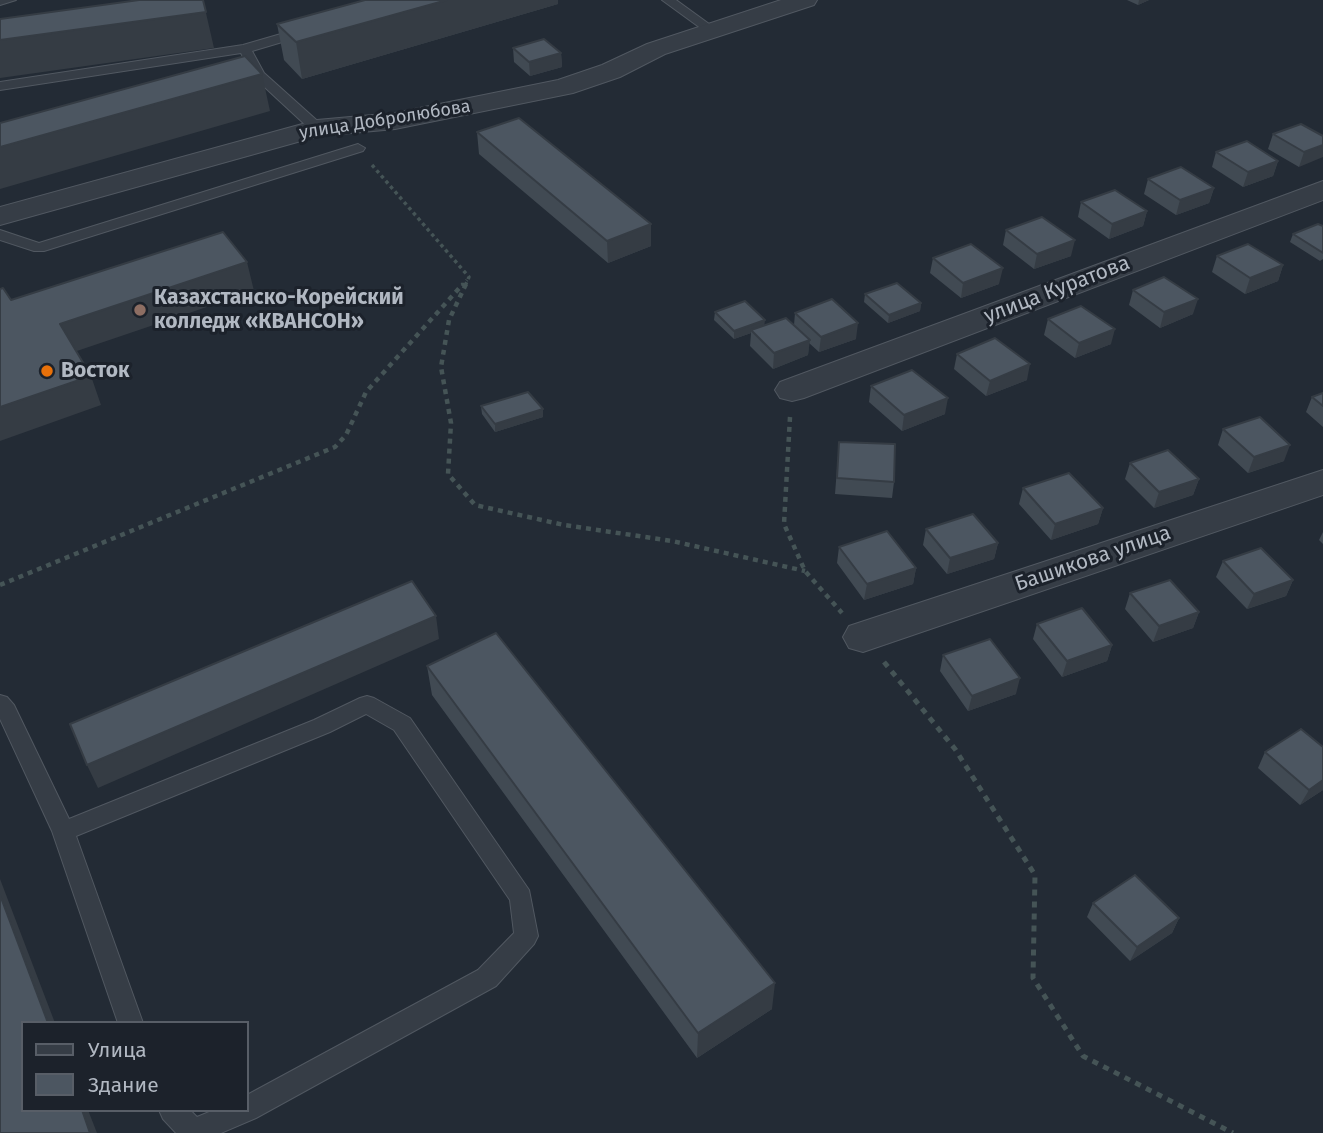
<!DOCTYPE html>
<meta charset="utf-8">
<style>
body{margin:0}
#map{position:relative;width:1323px;height:1133px;overflow:hidden;background:#232b35;font-family:"Fira Sans",sans-serif}
canvas{display:block}
.legend{position:absolute;left:21px;top:1021px;width:228px;height:91px;box-sizing:border-box;background:#1c222b;border:2px solid #585e67;margin:0;padding:9px 12px;list-style:none;font-size:21px;color:#b1b8c2}
.legend li{display:flex;align-items:center;gap:14px;height:35px}
.legend b{width:35px;border:2px solid #585e67}
</style>
<div id="map">
<canvas width="1323" height="1133"></canvas>
<ul class="legend">
<li><b style="height:9px;background:#363d46"></b>Улица</li>
<li><b style="height:19px;background:#4c5661"></b>Здание</li>
</ul>
</div>
<script>
const c = document.querySelector('canvas').getContext('2d');
c.lineJoin = 'round';
function toPath(rows) {
  const path = new Path2D();
  for (const r of rows) {
    path.moveTo(r[0], r[1]);
    for (let i = 2; i < r.length; i += 2) path.lineTo(r[i], r[i + 1]);
  }
  return path;
}
function stroke(path, color, width, dash) {
  c.strokeStyle = color;
  c.lineWidth = width;
  c.lineCap = dash ? 'butt' : 'round';
  c.setLineDash(dash || []);
  c.stroke(path);
}
function fill(path, color) {
  c.fillStyle = color;
  c.fill(path, 'evenodd');
}
function drawText(font, color, halo, rows, align = 'center') {
  c.font = font + ' "Fira Sans",sans-serif';
  c.lineWidth = 6;
  c.setLineDash([]);
  c.textBaseline = 'middle';
  c.strokeStyle = halo;
  c.fillStyle = color;
  for (const [text, x, y, turn = 0] of rows) {
    c.save();
    c.translate(x, y);
    c.rotate((+turn || 0) * Math.PI / 180);
    c.textAlign = isNaN(turn) ? turn : align;
    if (halo) c.strokeText(text, 0, 0);
    c.fillText(text, 0, 0);
    c.restore();
  }
}
const lane = toPath([
 [0,0,16,0,0,5,0,0],
 [662,0,676,0,716,29,710,33,706,32,662,0],
 [305,27,309,28,309,34,252,51,264,73,322,125,324,128,317,132,312,131,257,80,235,84,235,78,251,73,241,53,0,90,0,82,243,45,305,27],
 [358,144,365,148,363,151,44,251,34,251,0,240,0,230,39,243,358,144],
 [0,695,7,697,14,705,69,819,314,720,360,698,367,696,374,698,410,718,529,890,538,936,534,944,496,986,256,1118,221,1133,176,1133,163,1119,159,1110,190,1110,197,1117,214,1110,247,1110,247,1095,478,970,514,933,510,900,394,730,366,714,330,732,76,836,143,1023,118,1023,52,831,0,719,0,695]
]);
const street = toPath([
 [781,0,817,0,814,5,665,54,620,77,573,93,395,129,319,136,0,225,0,207,317,120,395,113,558,80,602,65,647,44,781,0],
 [1323,181,1323,200,804,398,792,401,780,398,775,390,780,382,1323,181],
 [1323,470,1323,495,863,652,849,648,843,637,849,626,1323,470]
]);
stroke(lane, '#515861', 2);
stroke(street, '#515861', 2);
stroke(toPath([
 [372,165,469,277,465,286],
 [462,286,467,280]
]), '#455456', 3.5, [3.5, 3.5]);
stroke(toPath([
 [466,284,449,320,441,367,451,423,448,474,475,505,564,525,672,541,805,571],
 [790,417,784,524,805,571,842,613],
 [0,585,335,447,346,435,366,392,463,284]
]), '#455456', 4.5, [5, 5]);
stroke(toPath([
 [884,662,955,749,1035,875,1033,978,1083,1056,1233,1133]
]), '#455456', 5, [6, 6]);
fill(lane, '#363d46');
fill(street, '#363d46');
fill(toPath([
 [1127,0,1149,0,1138,5],
 [558,4,302,79,284,60,277,24],
 [513,48,561,53,562,67,530,76,514,62],
 [477,132,651,246,608,263,479,154],
 [1273,134,1323,136,1299,167,1268,149],
 [1216,152,1278,161,1273,176,1243,187,1212,167],
 [1148,179,1214,188,1209,203,1176,215,1144,194],
 [1081,202,1147,211,1143,226,1109,239,1078,217],
 [1323,226,1323,259,1320,261,1290,242,1293,234],
 [1006,230,1071,256,1034,269,1003,245],
 [1217,256,1283,265,1278,281,1245,294,1212,272],
 [933,258,999,284,961,298,930,273],
 [1133,290,1193,314,1160,328,1129,305],
 [865,294,921,303,920,311,888,323,864,302],
 [715,312,765,325,794,325,795,313,856,339,819,352,809,343,808,355,773,369,750,346,751,333,734,339,714,320],
 [1048,319,1111,344,1075,358,1044,335],
 [957,354,1027,380,986,396,954,369],
 [871,386,945,414,902,431,869,402],
 [1323,393,1323,427,1306,412,1312,397],
 [481,406,543,409,543,417,495,432,482,414],
 [1223,429,1284,461,1248,473,1218,445],
 [839,442,894,482,892,498,835,494],
 [1130,463,1199,479,1193,495,1154,508,1125,479],
 [1023,488,1103,508,1098,524,1051,540,1019,504],
 [926,529,998,543,994,559,947,574,923,545],
 [1323,532,1323,544,1319,540],
 [839,547,916,568,913,584,864,600,837,563],
 [1223,561,1293,580,1286,596,1247,609,1216,577],
 [1130,593,1199,612,1193,628,1153,642,1125,609],
 [1037,624,1112,645,1107,661,1062,677,1033,639],
 [943,655,1016,694,968,711,940,671],
 [427,666,772,1009,697,1058,432,695],
 [1265,752,1323,790,1300,805,1258,768],
 [1093,903,1179,918,1172,933,1130,961,1087,917]
]), '#414a53');
fill(toPath([
 [203,0,214,48,0,78,0,40],
 [447,0,558,0,558,4,302,79,296,42],
 [1139,0,1149,0,1138,5],
 [561,53,562,67,530,76,529,62],
 [262,74,270,111,0,189,0,147],
 [1323,145,1323,157,1299,167,1304,152],
 [1278,161,1273,176,1243,187,1248,172],
 [1214,188,1209,203,1176,215,1180,200],
 [1147,211,1143,226,1109,239,1112,224],
 [651,224,651,246,608,263,607,241],
 [1075,240,1071,256,1034,269,1037,254],
 [247,262,254,291,71,353,60,324],
 [1283,265,1278,281,1245,294,1250,278],
 [1003,268,999,284,961,298,963,283],
 [1198,299,1193,314,1160,328,1164,312],
 [921,303,920,311,888,323,889,315],
 [765,320,764,328,751,330,751,333,734,339,734,331],
 [858,323,856,339,819,352,821,337],
 [1115,329,1111,344,1075,358,1079,343],
 [810,340,808,355,773,369,774,353],
 [1030,364,1027,380,986,396,990,381],
 [91,376,101,405,0,441,0,407],
 [948,398,945,414,902,431,904,415],
 [543,409,543,417,495,432,495,424],
 [1290,445,1284,461,1248,473,1254,457],
 [1199,479,1193,495,1154,508,1159,492],
 [1103,508,1098,524,1051,540,1055,524],
 [998,543,994,559,947,574,950,558],
 [916,568,913,584,864,600,867,584],
 [1293,580,1286,596,1247,609,1254,594],
 [1199,612,1193,628,1153,642,1159,626],
 [436,616,439,639,98,788,87,765],
 [1112,645,1107,661,1062,677,1067,661],
 [1020,678,1016,694,968,711,972,696],
 [1323,780,1323,790,1300,805,1309,790],
 [0,879,55,1023,48,1023,0,895],
 [1179,918,1172,933,1130,961,1137,947],
 [775,983,772,1009,697,1058,698,1033],
 [82,1110,88,1110,97,1133,90,1133]
]), '#353c44');
const building = toPath([
 [139,0,203,0,206,12,0,40,0,19,139,0],
 [365,0,447,0,296,42,277,24,365,0],
 [544,39,561,53,529,62,513,48,544,39],
 [245,56,262,74,0,147,0,123,245,56],
 [519,118,651,224,607,241,477,132,519,118],
 [1301,124,1323,136,1323,145,1304,152,1273,134,1301,124],
 [1247,141,1278,161,1248,172,1216,152,1247,141],
 [1181,167,1214,188,1180,200,1148,179,1181,167],
 [1115,190,1147,211,1112,224,1081,202,1115,190],
 [1042,217,1075,240,1037,254,1006,230,1042,217],
 [1318,224,1323,226,1323,253,1293,234,1318,224],
 [223,232,247,262,60,324,91,376,0,407,0,289,3,288,11,300,223,232],
 [971,244,1003,268,963,283,933,258,971,244],
 [1248,244,1283,265,1250,278,1217,256,1248,244],
 [1164,277,1198,299,1164,312,1133,290,1164,277],
 [897,283,921,303,889,315,865,294,897,283],
 [832,299,858,323,821,337,795,313,832,299],
 [745,301,765,320,734,331,715,312,745,301],
 [1081,306,1115,329,1079,343,1048,319,1081,306],
 [786,318,810,340,774,353,751,330,786,318],
 [995,338,1030,364,990,381,957,354,995,338],
 [912,370,948,398,904,415,871,386,912,370],
 [528,392,543,409,495,424,481,406,528,392],
 [1323,393,1323,406,1312,397,1323,393],
 [1260,417,1290,445,1254,457,1223,429,1260,417],
 [839,442,895,444,894,482,837,478,839,442],
 [1168,450,1199,479,1159,492,1130,463,1168,450],
 [1069,473,1103,508,1055,524,1023,488,1069,473],
 [973,514,998,543,950,558,926,529,973,514],
 [887,531,916,568,867,584,839,547,887,531],
 [1261,548,1293,580,1254,594,1223,561,1261,548],
 [1170,580,1199,612,1159,626,1130,593,1170,580],
 [412,581,436,616,87,765,70,724,412,581],
 [1082,608,1112,645,1067,661,1037,624,1082,608],
 [496,633,775,983,698,1033,427,666,496,633],
 [990,639,1020,678,972,696,943,655,990,639],
 [1301,729,1323,747,1323,780,1309,790,1265,752,1301,729],
 [1135,875,1179,918,1137,947,1093,903,1135,875],
 [0,895,48,1023,23,1023,23,1110,82,1110,90,1133,0,1133,0,895]
]);
fill(building, '#4c5661');
stroke(building, '#353c44', 2);
for (const [x, y, r, color] of [
 [140,310,7,"#8d6e63"],
 [47,371,7,"#e8710a"]
]) {
  const dot = new Path2D();
  dot.arc(x, y, r, 0, 2 * Math.PI);
  c.fillStyle = color;
  c.fill(dot);
  stroke(dot, '#1c222b', 2.5);
}
drawText('18px', '#b1b8c2', '#1c222b', [
 ["улица Добролюбова",385,120,-9]
]);
drawText('21px', '#b1b8c2', '#1c222b', [
 ["улица Куратова",1057,290,-21],
 ["Башикова улица",1093,559,-19]
]);
drawText('bold 21px', '#b1b8c2', '#1c222b', [
 ["Казахстанско-Корейский",154,298],
 ["колледж «КВАНСОН»",154,322],
 ["Восток",61,371]
], 'left');
</script>
